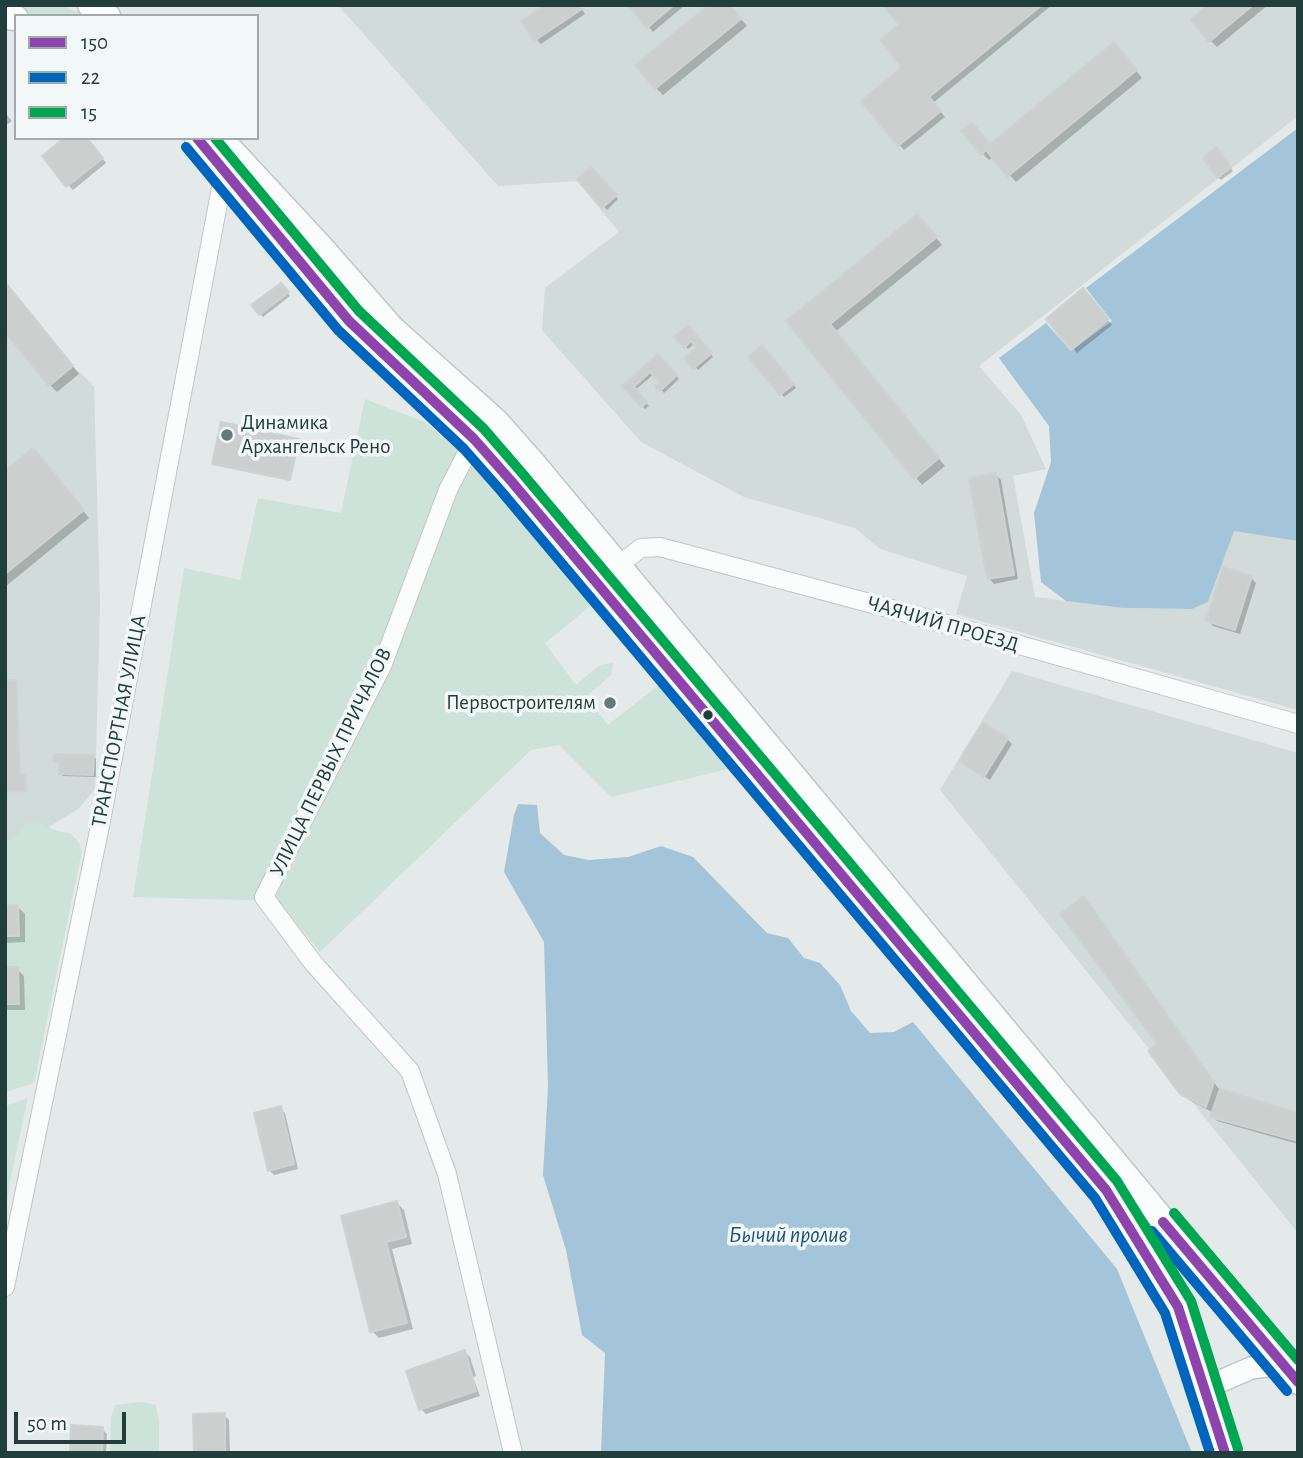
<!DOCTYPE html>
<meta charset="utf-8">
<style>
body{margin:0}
#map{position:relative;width:1303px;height:1458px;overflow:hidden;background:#e4e9e9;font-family:"Alegreya Sans",sans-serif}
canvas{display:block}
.frame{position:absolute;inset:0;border:7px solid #213d3c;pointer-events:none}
.legend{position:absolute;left:14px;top:14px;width:245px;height:126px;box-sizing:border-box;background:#f2f8f7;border:2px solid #9eadac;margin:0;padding:9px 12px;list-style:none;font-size:21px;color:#213d3c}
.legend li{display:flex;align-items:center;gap:14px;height:35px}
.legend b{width:35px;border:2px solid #9eadac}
.scale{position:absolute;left:14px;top:1412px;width:112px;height:32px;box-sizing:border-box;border:4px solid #213d3c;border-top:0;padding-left:9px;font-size:21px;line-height:24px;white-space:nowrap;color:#213d3c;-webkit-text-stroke:5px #f2f8f7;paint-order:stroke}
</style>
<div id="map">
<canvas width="1303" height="1458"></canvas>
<div class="frame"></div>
<ul class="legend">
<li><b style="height:9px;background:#8e44ad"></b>150</li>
<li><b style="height:9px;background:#0065bd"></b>22</li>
<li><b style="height:9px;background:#00a651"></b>15</li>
</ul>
<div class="scale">50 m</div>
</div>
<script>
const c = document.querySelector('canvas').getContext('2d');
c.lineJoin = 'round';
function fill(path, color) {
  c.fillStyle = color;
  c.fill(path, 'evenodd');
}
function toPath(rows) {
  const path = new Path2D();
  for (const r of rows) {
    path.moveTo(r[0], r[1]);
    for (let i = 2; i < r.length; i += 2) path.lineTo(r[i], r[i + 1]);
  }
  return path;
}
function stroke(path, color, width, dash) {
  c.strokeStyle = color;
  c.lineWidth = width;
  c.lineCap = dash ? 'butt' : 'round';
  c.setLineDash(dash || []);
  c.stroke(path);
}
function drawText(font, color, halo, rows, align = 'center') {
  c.font = font + ' "Alegreya Sans",sans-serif';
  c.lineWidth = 7;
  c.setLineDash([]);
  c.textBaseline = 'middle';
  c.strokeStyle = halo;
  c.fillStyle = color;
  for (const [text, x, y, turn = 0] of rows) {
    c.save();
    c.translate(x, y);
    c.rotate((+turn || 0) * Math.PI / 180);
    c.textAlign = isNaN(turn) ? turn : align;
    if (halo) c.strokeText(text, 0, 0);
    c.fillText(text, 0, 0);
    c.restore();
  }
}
fill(toPath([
 [338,5,1298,5,1298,116,979,366,1021,415,1046,469,1013,476,1035,597,1123,608,1192,609,1208,602,1234,530,1298,541,1298,710,956,614,967,576,880,549,855,528,744,497,641,442,542,330,545,288,619,232,577,181,498,186],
 [5,332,49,386,73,366,94,386,100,604,95,789,78,809,5,854],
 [1012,671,1298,753,1298,1233,940,790]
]), '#d1dbd9');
fill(toPath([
 [5,5,61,5,86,16,40,16,5,12],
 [365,399,425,422,483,471,594,603,545,643,576,685,600,665,613,663,611,675,586,697,608,725,661,683,728,769,611,797,559,745,531,750,320,952,278,901,133,897,184,568,240,580,258,498,341,513],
 [38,822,57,831,70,833,79,843,82,851,34,1083,5,1092,5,1004,19,1003,18,967,5,967,5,936,19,935,18,906,5,906,5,842,17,835,25,823],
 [28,1098,11,1176,5,1216,5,1106],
 [141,1402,156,1405,159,1421,159,1453,110,1453,111,1417,115,1405]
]), '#cde3d9');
fill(toPath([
 [1298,128,1298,541,1234,531,1208,602,1192,609,1123,608,1066,601,1041,582,1034,513,1051,462,1049,426,999,358,1046,323,1071,351,1112,321,1086,288],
 [518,804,537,805,540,833,564,855,589,860,628,857,661,846,693,857,767,933,788,938,804,958,820,963,840,985,851,1011,870,1033,894,1032,913,1022,1117,1269,1192,1453,601,1453,605,1353,582,1335,566,1250,543,1175,548,1087,544,942,504,872,514,815]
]), '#a4c5d9');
fill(toPath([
 [579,5,585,14,541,44,536,39],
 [631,5,685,5,653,32],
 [729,5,747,26,663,95,656,88],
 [886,5,1052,5,933,103,945,117,904,150,863,101,905,67,902,25],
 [1211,5,1268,5,1217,47,1210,40],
 [1120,51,1142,78,1016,182,993,157,989,160,982,153],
 [7,115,12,121,5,126,5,116],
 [87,138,106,163,73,190,68,185],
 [1220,153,1233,171,1221,180,1218,177],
 [591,169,618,199,607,210,579,179],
 [924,223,942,245,835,332,945,466,922,485,788,321],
 [284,288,290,296,263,317,260,314],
 [12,291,79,374,57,392,50,385],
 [1088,295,1112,325,1077,353,1073,348],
 [687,328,713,357,698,370,687,358,699,348,695,343,688,349,677,337],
 [764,350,796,388,784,397,750,357],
 [658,356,679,379,664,393,658,386,662,382,654,374,635,390,649,406,645,409,624,386],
 [298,441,290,480,215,464],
 [40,458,89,518,5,587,5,474],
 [996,475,1001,480,1018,579,994,584,989,578],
 [1251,578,1256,583,1240,634,1213,626,1208,621],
 [1007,739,1012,744,990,780,961,761],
 [93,756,96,759,96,777,63,776,60,773,60,764,55,761],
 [1084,898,1221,1092,1298,1115,1298,1144,1217,1121,1212,1116,1214,1113,1189,1100,1181,1093],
 [5,907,18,907,25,914,25,942,5,943],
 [5,969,17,969,24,976,25,1010,5,1010],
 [280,1108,285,1113,298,1169,274,1175,269,1170],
 [397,1203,404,1210,412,1244,392,1249,413,1329,379,1338,372,1331,343,1217],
 [465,1352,470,1357,476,1376,473,1377,480,1396,426,1414,421,1409,408,1372],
 [224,1415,229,1420,230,1453,196,1453],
 [102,1429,107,1434,106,1453,72,1453]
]), '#0003');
const building = toPath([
 [545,5,579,5,582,9,534,41,521,21,545,5],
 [628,5,674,5,647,28,628,5],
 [709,5,730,5,741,19,655,89,635,65,709,5],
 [883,5,1042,5,929,97,941,111,898,146,861,101,902,67,880,40,899,25,883,5],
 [1208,5,1253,5,1209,42,1191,20,1208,5],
 [1114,42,1137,70,1007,177,986,150,981,155,961,131,972,122,990,144,1114,42],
 [64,138,87,138,103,158,66,187,42,156,64,138],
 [1217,147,1231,168,1217,178,1203,157,1217,147],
 [591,167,617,195,602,208,577,179,591,167],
 [917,214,937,237,830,324,939,458,914,479,786,321,917,214],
 [5,282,73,366,49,386,5,332,5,282],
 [281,283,289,292,259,315,251,305,281,283],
 [1083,288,1109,319,1071,350,1046,319,1083,288],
 [688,325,712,353,693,369,684,358,696,348,691,341,684,348,674,337,688,325],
 [762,345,794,384,780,395,748,357,762,345],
 [658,354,677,375,660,391,655,386,660,382,650,372,634,387,647,402,641,407,622,386,658,354],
 [221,422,299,439,290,480,212,464,221,422],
 [33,448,84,510,5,574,5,471,33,448],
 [996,473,1014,575,987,579,969,478,996,473],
 [1223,567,1252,576,1235,630,1206,621,1223,567],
 [5,680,16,680,20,774,25,774,26,791,5,792,5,680],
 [983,722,1008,738,984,777,959,761,983,722],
 [54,754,94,755,93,775,59,774,59,762,54,762,54,754],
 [1084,896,1214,1082,1206,1107,1180,1094,1148,1051,1157,1044,1060,914,1084,896],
 [18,905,19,936,5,936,5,906,18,905],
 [5,967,18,967,19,1004,5,1004,5,967],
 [1220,1089,1298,1113,1298,1141,1210,1117,1220,1089],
 [281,1106,294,1164,268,1171,254,1113,281,1106],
 [397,1201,406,1237,386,1242,407,1323,370,1332,341,1216,397,1201],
 [465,1350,476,1391,419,1410,406,1371,465,1350],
 [225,1413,225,1453,194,1453,193,1414,225,1413],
 [71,1425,103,1427,102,1453,70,1453,71,1425]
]);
fill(building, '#cbd0cf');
stroke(building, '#cdd2d2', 2);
const minor = toPath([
 [474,439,448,490,382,666,264,897,314,964,410,1071,447,1174,513,1453],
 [596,582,641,548,660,547,914,615,1298,724],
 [5,1287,100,826,224,172,230,166]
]);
const tertiary = toPath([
 [1205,1388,1251,1368,1282,1364]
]);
const secondary = toPath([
 [90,5,108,16],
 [5,17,16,18],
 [197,138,349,321,474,439,512,482,1106,1190,1178,1307,1225,1453],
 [220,138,321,247,392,328,496,421,534,464,1298,1382]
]);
stroke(minor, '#c1c6c6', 20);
stroke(tertiary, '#c1c6c6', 24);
stroke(secondary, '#bfc7c6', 27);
stroke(minor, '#fbfcfc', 18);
stroke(tertiary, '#fbfcfc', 21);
stroke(secondary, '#fbfcfc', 24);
stroke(toPath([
 [197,138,349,321,474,439,512,482,1106,1190,1178,1307,1225,1453],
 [1163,1222,1298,1382]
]), '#8e44ad', 10);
stroke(toPath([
 [186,147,338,330,464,449,501,491,1095,1198,1165,1313,1210,1453],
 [1152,1231,1287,1391]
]), '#0065bd', 10);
stroke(toPath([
 [215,138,359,311,484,429,522,473,1117,1181,1191,1301,1238,1449],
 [1174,1213,1298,1360]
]), '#00a651', 10);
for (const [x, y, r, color] of [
 [227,435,7,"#657979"],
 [610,703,7,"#657979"],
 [708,715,6,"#213d3c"]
]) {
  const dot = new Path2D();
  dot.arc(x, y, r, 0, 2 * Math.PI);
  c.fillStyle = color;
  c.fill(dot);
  stroke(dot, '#f2f8f7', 2.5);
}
drawText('21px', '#213d3c', '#f2f8f7', [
 ["Динамика",241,423],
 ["Архангельск Рено",241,447],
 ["Первостроителям",596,703,"right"]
], 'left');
drawText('21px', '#213d3c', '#f2f8f7', [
 ["ЧАЯЧИЙ ПРОЕЗД",943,624,16],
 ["ТРАНСПОРТНАЯ УЛИЦА",119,721,-79],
 ["УЛИЦА ПЕРВЫХ ПРИЧАЛОВ",331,762,-64]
]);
drawText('italic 23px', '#1a537a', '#f2f8f7', [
 ["Бычий пролив",788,1235]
]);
</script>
